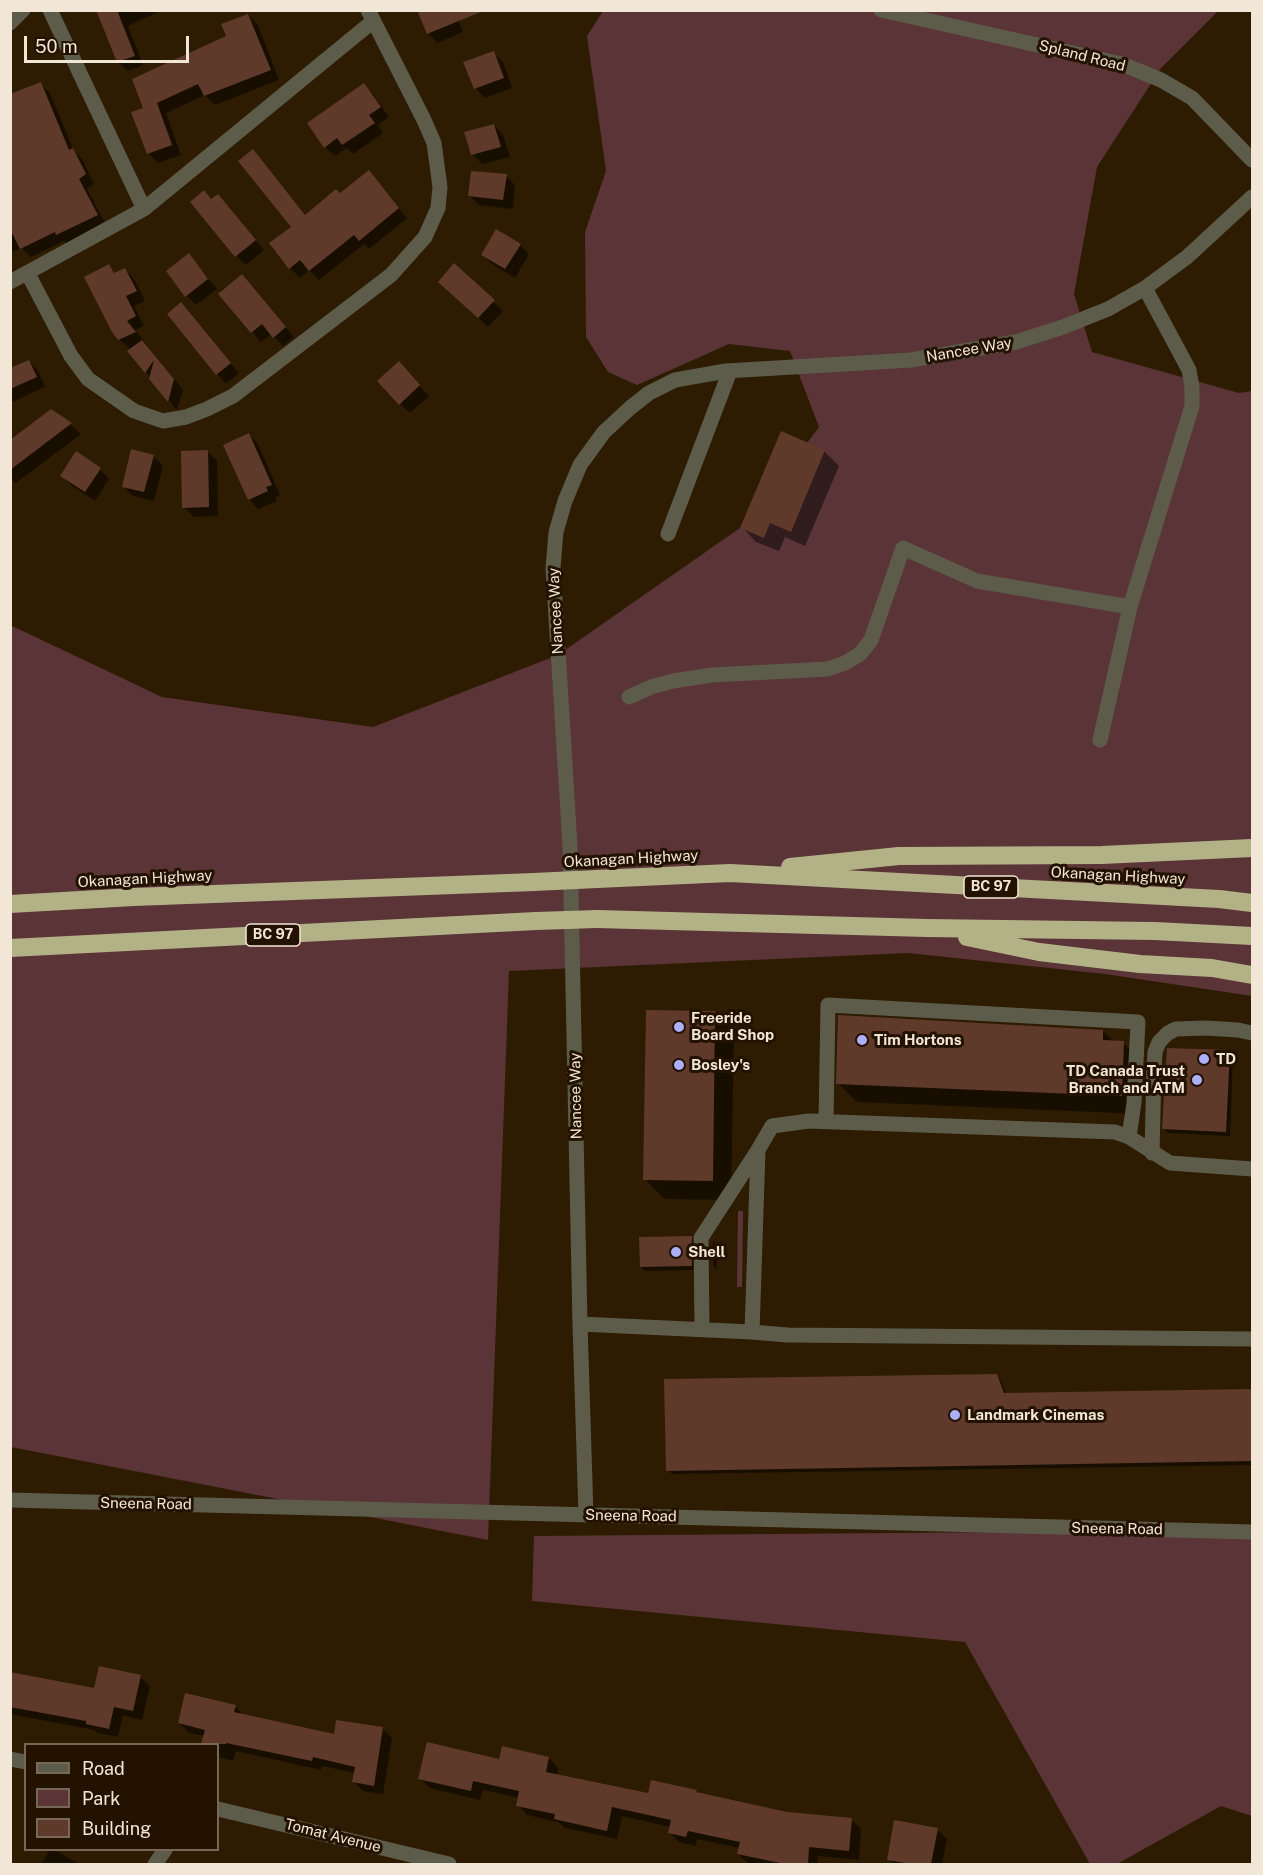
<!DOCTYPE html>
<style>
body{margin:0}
#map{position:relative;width:1263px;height:1875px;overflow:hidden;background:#2d1c01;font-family:"Public Sans",sans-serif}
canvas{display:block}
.frame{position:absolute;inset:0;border:12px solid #f2e6d7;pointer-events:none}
.legend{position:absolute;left:24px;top:1743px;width:195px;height:108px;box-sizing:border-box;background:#231200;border:2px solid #766756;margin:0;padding:8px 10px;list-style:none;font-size:18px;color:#f2e6d7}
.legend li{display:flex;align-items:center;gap:12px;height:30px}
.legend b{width:30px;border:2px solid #766756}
.scale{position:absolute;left:24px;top:36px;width:165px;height:27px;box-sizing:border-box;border:3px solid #f2e6d7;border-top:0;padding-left:8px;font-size:18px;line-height:21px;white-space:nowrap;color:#f2e6d7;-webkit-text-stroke:4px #231200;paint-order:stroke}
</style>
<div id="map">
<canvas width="1263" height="1875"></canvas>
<div class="frame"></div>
<ul class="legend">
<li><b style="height:8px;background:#5d5c4b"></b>Road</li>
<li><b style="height:16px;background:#5a3437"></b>Park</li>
<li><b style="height:16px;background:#5f3a2a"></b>Building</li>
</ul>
<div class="scale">50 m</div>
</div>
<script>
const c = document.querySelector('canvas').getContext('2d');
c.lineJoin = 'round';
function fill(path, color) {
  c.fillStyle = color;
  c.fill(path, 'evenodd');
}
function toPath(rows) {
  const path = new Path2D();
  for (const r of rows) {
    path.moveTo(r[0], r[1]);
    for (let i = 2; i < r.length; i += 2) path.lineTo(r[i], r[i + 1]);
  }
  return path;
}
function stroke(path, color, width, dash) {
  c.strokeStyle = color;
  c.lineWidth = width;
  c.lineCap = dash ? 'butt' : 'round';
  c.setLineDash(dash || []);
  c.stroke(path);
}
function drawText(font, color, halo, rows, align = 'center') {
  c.font = font + ' "Public Sans",sans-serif';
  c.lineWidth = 6;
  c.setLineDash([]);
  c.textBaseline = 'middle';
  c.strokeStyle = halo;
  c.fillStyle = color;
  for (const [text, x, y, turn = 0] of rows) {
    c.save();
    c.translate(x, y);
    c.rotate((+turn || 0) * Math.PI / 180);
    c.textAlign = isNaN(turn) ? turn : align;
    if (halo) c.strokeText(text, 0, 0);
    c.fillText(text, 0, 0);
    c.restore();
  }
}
fill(toPath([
 [603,11,1218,11,1161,68,1097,167,1074,294,1092,352,1239,393,1252,391,1252,996,1105,974,908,953,509,971,488,1540,11,1447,10,625,162,697,373,727,558,655,747,523,819,427,790,351,729,344,637,385,608,372,586,337,585,232,606,171,587,36],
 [738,1211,743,1211,742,1287,737,1287],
 [1252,1530,1252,1816,1221,1806,1117,1864,1090,1864,965,1642,532,1601,534,1536]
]), '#5a3437');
fill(toPath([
 [98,10,162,10,128,26,143,65,128,71,118,62],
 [454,10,463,32,437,43,428,33],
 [248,15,258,25,279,80,215,105,205,95,166,113,181,155,158,163,148,153,145,109,228,37],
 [493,53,503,62,512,88,485,98,475,88],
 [40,84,50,93,74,151,82,159,94,184,87,189,106,225,67,244,64,241,31,257,22,248,10,253,10,97],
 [363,85,373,94,389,117,378,125,383,133,353,154,347,148,335,156,325,147],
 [494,125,503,135,510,157,482,164,473,155,466,133],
 [253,151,306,216,340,195,378,182,407,218,369,249,364,244,319,280,309,270,300,278,290,268,293,227],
 [506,176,515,185,513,209,479,205,470,196],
 [218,196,264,250,246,265,236,256,212,201],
 [520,245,529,254,515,278,492,264,483,255],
 [188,255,217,289,196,305,187,296],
 [109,266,116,274,125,269,134,279,145,301,134,306,144,326,135,330,183,390,177,410,129,351,131,350,119,339],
 [454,266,503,311,488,327,449,291],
 [242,276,294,337,283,346,271,334,261,342,220,294],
 [181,304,239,373,226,384,217,374],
 [29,361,38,371,45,387,10,403,10,370],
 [408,373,429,396,410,413,400,404],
 [51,411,71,425,81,434,16,483,10,478,10,442],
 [249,435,258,444,280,495,275,497,277,501,258,509,249,499],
 [824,451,839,466,805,546,785,537,779,551,756,542,742,527],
 [208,452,217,461,218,516,194,517,184,507],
 [153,456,163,466,154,501,133,496,123,486],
 [100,469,109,479,95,501,71,485,62,475],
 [715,1013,734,1032,731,1200,664,1199,645,1179],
 [1103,1031,1114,1042,1123,1043,1143,1062,1141,1114,857,1102,838,1083],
 [1229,1052,1233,1056,1230,1136,1168,1133,1164,1129],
 [691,1238,696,1242,695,1270,645,1271,641,1267],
 [713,1240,716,1244,717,1270,713,1265],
 [996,1375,1001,1380,1006,1394,1252,1390,1252,1465,672,1474,668,1470],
 [10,1674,95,1690,140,1677,150,1686,142,1720,123,1715,118,1737,97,1733,94,1730,10,1714],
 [235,1706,244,1716,335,1736,382,1728,392,1738,383,1794,363,1791,354,1782,355,1773,322,1766,321,1770,236,1751,233,1761,218,1757,218,1744,203,1744,205,1736,189,1733,179,1723],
 [549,1758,558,1768,557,1775,649,1795,696,1791,699,1795,787,1813,852,1820,861,1829,859,1860,818,1856,818,1864,754,1864,748,1863,738,1854,740,1848,697,1839,696,1846,679,1842,670,1833,671,1827,622,1816,617,1839,565,1828,558,1822,527,1815,518,1805,519,1798,483,1790,480,1800,430,1788,420,1779,500,1760],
 [937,1830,947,1839,942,1864,894,1864,888,1859],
 [50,1850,55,1850,79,1864,41,1864]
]), '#0007');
fill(toPath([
 [96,10,117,10,135,56,117,62],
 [417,10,482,10,483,11,427,34],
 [248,14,271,70,204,96,198,84,157,103,172,145,147,154,131,112,143,108,132,79,226,36,221,24],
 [494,51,504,78,474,89,463,62],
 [41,82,69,150,73,148,86,174,79,179,98,215,56,235,55,232,20,249,10,229,10,94],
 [364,83,381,107,369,115,375,123,342,145,337,138,324,148,307,123],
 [494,124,501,147,471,155,464,132],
 [253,149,305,215,336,189,340,193,369,170,399,208,359,241,354,235,309,271,300,260,289,269,269,243,291,227,238,161],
 [471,171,507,174,503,200,468,196],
 [204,190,211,199,218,194,256,240,235,257,190,202],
 [496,229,521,244,505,269,481,255],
 [189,253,208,279,185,297,166,271],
 [454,263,495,300,478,318,438,282],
 [109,264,114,273,125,268,137,291,126,296,136,316,127,321,136,332,118,340,112,332,84,277],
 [242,274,286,327,273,338,262,324,251,333,218,294],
 [181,302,231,363,216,375,167,314],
 [142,340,174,379,168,402,149,379,154,360,145,373,127,351],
 [29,360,37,377,10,389,10,368],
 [399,361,420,385,399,405,377,381],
 [51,409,72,423,10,470,10,440],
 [781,431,825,450,791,532,770,523,764,538,740,528],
 [249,433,272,485,266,487,268,491,248,500,223,445],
 [131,449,154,455,144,492,122,487],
 [208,450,209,507,182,508,181,451],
 [76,451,101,468,85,492,60,476],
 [646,1010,715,1011,713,1181,643,1180],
 [838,1015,1103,1030,1103,1040,1124,1041,1122,1096,836,1084],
 [1167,1048,1230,1050,1226,1132,1162,1129],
 [692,1236,692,1266,640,1267,639,1237],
 [997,1374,1004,1393,1252,1389,1252,1461,666,1471,664,1379],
 [99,1666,141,1675,133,1711,114,1707,109,1729,86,1724,86,1721,10,1707,10,1672,94,1688],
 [185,1693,236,1705,234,1712,334,1734,336,1720,383,1727,374,1786,352,1782,355,1767,313,1757,312,1761,226,1743,226,1744,201,1744,205,1730,178,1723],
 [427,1742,499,1759,502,1746,549,1757,546,1772,648,1793,651,1780,697,1790,696,1792,787,1812,852,1818,849,1851,809,1847,808,1864,785,1864,737,1854,740,1842,688,1831,686,1837,668,1833,671,1820,612,1807,607,1831,554,1819,555,1814,516,1806,519,1791,473,1781,471,1791,418,1779],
 [894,1820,938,1828,931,1864,911,1864,887,1860]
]), '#5f3a2a');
stroke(toPath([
 [50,10,144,209],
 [881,10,1122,64,1161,80,1192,98,1252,160],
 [10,23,23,10],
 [28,274,71,356,88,379,134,411,163,421,186,417,207,409,233,396,391,275,425,237,438,208,440,187,434,143,424,120,368,10],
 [10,282,144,209,372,22],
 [668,534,730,371],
 [629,697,651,687,673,681,712,675,828,669,845,663,860,654,871,640,903,548,977,581,1130,607],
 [1100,740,1130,607,1192,406,1192,387,1189,370,1145,288],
 [826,1121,828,1005,1138,1022,1134,1103,1129,1137],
 [1152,1153,1154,1069,1155,1052,1159,1042,1168,1033,1176,1029,1206,1028,1238,1030,1252,1033],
 [580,1324,752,1332,787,1335,1252,1339],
 [702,1329,701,1238,758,1150],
 [752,1332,758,1150,772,1126,809,1121,1115,1132,1129,1137,1170,1163,1252,1169],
 [10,1500,1252,1532],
 [586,1515,580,1324,570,846,553,568,556,532,565,501,580,465,604,432,630,408,649,393,675,380,726,371,911,360,1016,342,1063,327,1108,309,1145,288,1187,257,1252,197],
 [10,1759,26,1762],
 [218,1809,449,1864],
 [155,1864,165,1850]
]), '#5d5c4b', 15);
stroke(toPath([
 [790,867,899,856,1102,855,1252,848],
 [597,879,730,873,1219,899,1252,903],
 [10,904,134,897,534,882],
 [597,919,927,928,1155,931,1252,936],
 [967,937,1039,952,1140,964,1212,968,1252,975],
 [10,948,536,921]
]), '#b3b287', 18);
stroke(toPath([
 [534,882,597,879],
 [536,921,597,919]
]), '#b3b287', 18);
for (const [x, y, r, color] of [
 [679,1027,6,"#adaffb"],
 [862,1040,6,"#adaffb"],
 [1204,1059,6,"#adaffb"],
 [679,1065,6,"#adaffb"],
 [1197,1080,6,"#adaffb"],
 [676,1252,6,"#adaffb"],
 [955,1415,6,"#adaffb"]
]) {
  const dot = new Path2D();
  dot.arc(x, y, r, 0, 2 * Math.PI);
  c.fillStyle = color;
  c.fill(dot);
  stroke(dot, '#231200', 2);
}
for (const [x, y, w] of [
 [991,887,54],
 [273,935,54]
]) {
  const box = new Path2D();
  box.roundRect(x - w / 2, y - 11, w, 22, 4.5);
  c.fillStyle = '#231200';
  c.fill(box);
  stroke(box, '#f2e6d7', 1.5);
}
drawText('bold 14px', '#f2e6d7', null, [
 ["BC 97",991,887],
 ["BC 97",273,935]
]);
drawText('15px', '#f2e6d7', '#231200', [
 ["Spland Road",1082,56,14],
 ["Nancee Way",969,350,-10],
 ["Nancee Way",556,611,-93],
 ["Okanagan Highway",631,859,-3],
 ["Okanagan Highway",1118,876,3],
 ["Okanagan Highway",145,879,-3],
 ["Nancee Way",576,1096,-91],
 ["Sneena Road",146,1504,1],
 ["Sneena Road",631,1516,1],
 ["Sneena Road",1117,1529,1],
 ["Tomat Avenue",333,1836,14]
]);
drawText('bold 15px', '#f2e6d7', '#231200', [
 ["Freeride",691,1018],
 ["Board Shop",691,1035],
 ["Tim Hortons",874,1040],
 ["TD",1216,1059],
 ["Bosley's",691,1065],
 ["TD Canada Trust",1185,1071,"right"],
 ["Branch and ATM",1185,1088,"right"],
 ["Shell",688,1252],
 ["Landmark Cinemas",967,1415]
], 'left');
</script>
